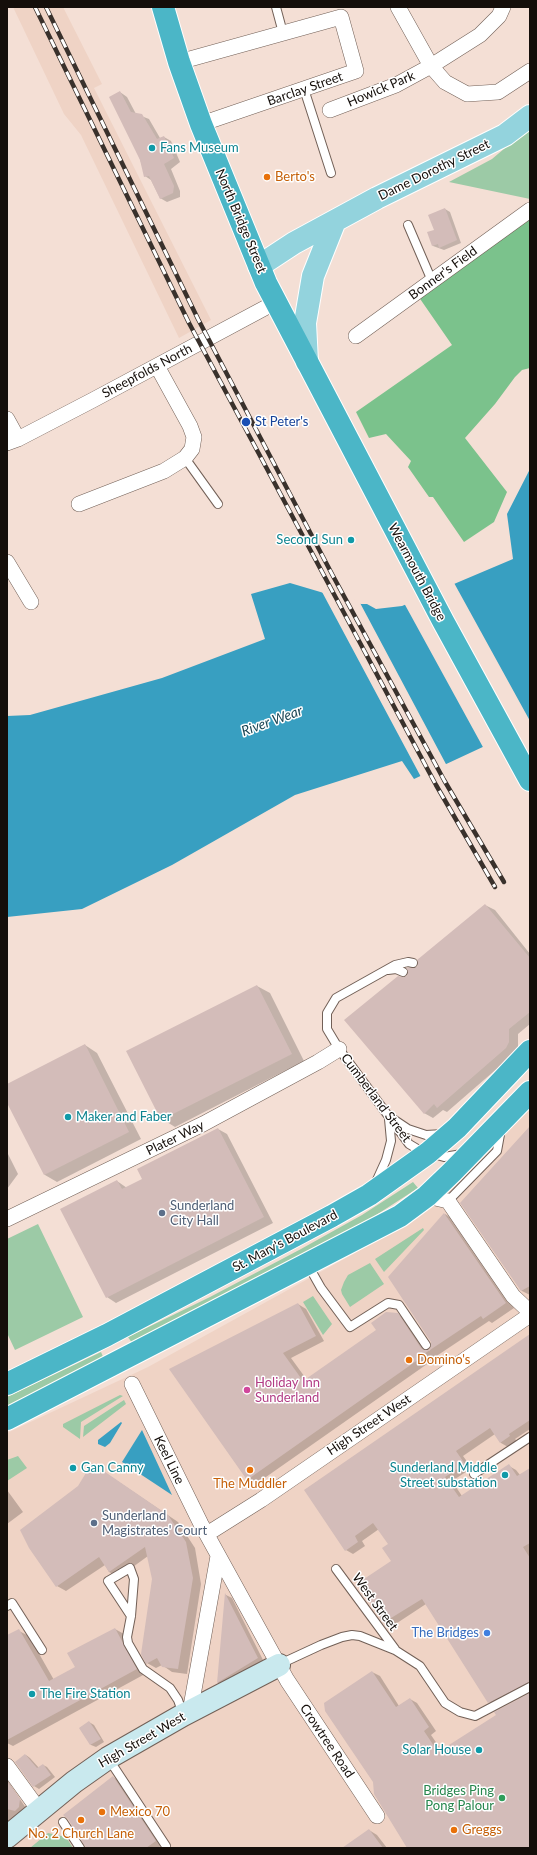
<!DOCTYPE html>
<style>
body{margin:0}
#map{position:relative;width:537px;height:1855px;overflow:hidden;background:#f4dfd5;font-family:Lato,sans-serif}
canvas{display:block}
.frame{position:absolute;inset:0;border:8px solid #140e0a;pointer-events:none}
</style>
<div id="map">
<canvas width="537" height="1855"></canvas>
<div class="frame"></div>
</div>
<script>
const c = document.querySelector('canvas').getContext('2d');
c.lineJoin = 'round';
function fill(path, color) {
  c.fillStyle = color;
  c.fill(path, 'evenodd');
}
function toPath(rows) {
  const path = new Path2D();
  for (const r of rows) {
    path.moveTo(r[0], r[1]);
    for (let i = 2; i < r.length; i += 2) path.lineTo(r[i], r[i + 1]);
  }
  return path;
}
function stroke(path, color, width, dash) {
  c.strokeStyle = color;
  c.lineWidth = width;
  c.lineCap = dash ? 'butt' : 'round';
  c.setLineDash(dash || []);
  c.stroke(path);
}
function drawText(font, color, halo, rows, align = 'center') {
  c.font = font + ' Lato,sans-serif';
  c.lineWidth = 3;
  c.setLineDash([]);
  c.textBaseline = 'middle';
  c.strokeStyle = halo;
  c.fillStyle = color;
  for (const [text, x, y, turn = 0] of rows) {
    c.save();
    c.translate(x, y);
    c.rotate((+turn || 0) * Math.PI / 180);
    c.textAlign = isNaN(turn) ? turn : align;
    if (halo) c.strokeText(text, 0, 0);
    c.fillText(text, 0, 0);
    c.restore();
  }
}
fill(toPath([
 [13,7,63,7,102,84,94,88,211,320,179,338,81,135,64,114],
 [530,1102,530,1848,7,1848,7,1433,148,1367,355,1253]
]), '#efd3c5');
fill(toPath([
 [530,127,530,199,449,182,492,159],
 [413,1182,418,1188,370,1219,132,1343,128,1337,210,1297,301,1249,362,1215],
 [38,1224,83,1317,15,1350,7,1333,7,1239],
 [423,1228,424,1230,384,1272,375,1259],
 [370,1263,384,1284,350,1307,342,1294,341,1290,344,1282,348,1275],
 [313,1296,332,1324,323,1335,303,1302],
 [101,1352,104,1359,7,1407,7,1397],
 [120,1395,123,1396,81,1422,80,1439,63,1427,63,1424],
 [124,1400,126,1404,83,1437,84,1426],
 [18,1456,27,1468,7,1481,7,1460],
 [48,1833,66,1837,73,1848,30,1848]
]), '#9ccaa6');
fill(toPath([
 [530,210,530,368,522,370,515,377,495,404,465,438,507,492,494,522,464,542,433,497,429,497,408,467,411,461,386,434,369,438,356,412,452,345,416,293]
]), '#7bc28c');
fill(toPath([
 [530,469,530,725,414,779,402,761,295,795,172,865,82,909,7,917,7,716,30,715,162,678,265,639,251,594,290,583,361,604,367,604,376,609,402,606,513,559,507,514],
 [121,1422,122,1423,110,1443,105,1447,98,1444,98,1440],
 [142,1430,172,1495,122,1462]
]), '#389fc1');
fill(toPath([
 [453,581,530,721,530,727,484,749,404,603],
 [321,590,359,601,447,766,421,777]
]), '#f4dfd5');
fill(toPath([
 [120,92,127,97,136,114,149,119,160,138,164,137,171,141,180,162,171,169,180,191,180,197,167,202,160,198,151,180,145,176],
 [445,209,450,212,461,243,444,250,433,246,435,230],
 [485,905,495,910,530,954,530,1024,518,1034,518,1047,515,1053,447,1112,443,1110,433,1118,424,1113,403,979,407,977],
 [257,986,270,993,304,1061,175,1127,162,1119],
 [85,1045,97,1053,141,1139,57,1182,45,1175,7,1101,7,1085],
 [530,1127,530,1295,522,1291,461,1203],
 [218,1129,227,1134,273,1223,116,1303,107,1297,62,1209,117,1181,127,1188,144,1179],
 [7,1152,18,1174,7,1189],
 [445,1214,453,1219,514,1308,492,1323,489,1321,429,1361,430,1362,256,1484,247,1479,171,1369,298,1304,306,1309,324,1341,291,1358,307,1380,377,1331,397,1314,406,1319,429,1351,432,1347],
 [530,1339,530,1429,515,1439,517,1441,508,1447,501,1443,495,1434,463,1456,472,1468,452,1481,462,1496,509,1466,516,1470,520,1475,530,1469,530,1689,496,1706,489,1702,426,1604,391,1627,384,1622,392,1562,390,1544,379,1529,362,1541,365,1546,353,1554,346,1550,305,1490],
 [101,1470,178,1522,195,1548,201,1584,187,1674,172,1672,162,1665,156,1668,147,1663,153,1579,148,1556,119,1577,109,1572,105,1565,66,1591,57,1586],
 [7,1490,23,1512,7,1524],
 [226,1595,232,1598,264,1662,225,1686,218,1683],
 [115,1629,124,1634,145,1674,13,1746,7,1743,7,1637,19,1631,29,1636,54,1680,76,1668],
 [372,1672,380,1676,399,1706,410,1699,417,1703,436,1731,431,1735,442,1751,530,1694,530,1848,408,1848],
 [89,1722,94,1725,104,1742,96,1747,91,1745,80,1728],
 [26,1755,30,1758,39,1768,43,1765,47,1767,55,1777,39,1789,34,1786],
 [113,1777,120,1781,162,1845,158,1848,88,1848],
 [7,1780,30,1814,7,1824],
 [369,1830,377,1835,387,1848,346,1848]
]), '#0003');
fill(toPath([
 [120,91,131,112,142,114,157,139,164,136,174,158,164,164,174,186,173,193,160,199,149,176,144,177,140,160,109,97],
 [445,208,457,240,439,248,438,244,432,246,427,232,434,230,428,215],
 [485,904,530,958,530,1012,509,1029,509,1042,506,1048,437,1108,434,1104,424,1114,344,1020,398,976,403,977,407,976,408,972,407,968,417,967,418,964,417,960],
 [257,985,292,1054,161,1120,126,1051],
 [85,1044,129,1132,44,1175,7,1103,7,1084],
 [530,1126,530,1286,521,1291,460,1203],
 [218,1128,264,1217,106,1298,60,1209,117,1180,122,1189,142,1179,137,1169],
 [444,1213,506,1303,483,1319,481,1316,421,1356,422,1357,247,1480,169,1369,298,1303,316,1336,283,1353,303,1381,376,1330,371,1323,386,1312,398,1313,421,1348,424,1350,429,1350,431,1347,431,1342,388,1277],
 [530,1334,530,1420,509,1434,510,1436,500,1443,490,1428,456,1451,465,1464,445,1477,459,1497,509,1464,517,1476,530,1468,530,1543,523,1547,530,1558,530,1682,488,1703,422,1599,383,1623,358,1583,391,1561,382,1548,388,1544,373,1523,355,1536,358,1542,345,1551,304,1490],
 [92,1463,168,1515,186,1542,193,1578,178,1669,162,1667,157,1658,146,1664,141,1654,152,1579,145,1547,109,1572,99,1557,56,1587,29,1548,20,1530,78,1486],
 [225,1593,258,1658,217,1683],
 [115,1628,137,1669,7,1740,7,1635,19,1629,49,1681,75,1667,67,1653],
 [372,1671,396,1707,410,1698,429,1727,424,1731,438,1752,496,1715,494,1712,530,1693,530,1848,407,1848,374,1794,373,1782,325,1711,324,1703],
 [89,1721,101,1739,90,1745,79,1728],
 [25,1754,37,1768,43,1764,51,1775,33,1787,15,1762],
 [113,1776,156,1841,146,1848,86,1848,68,1819,63,1815],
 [7,1781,20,1799,19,1807,15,1811,7,1809],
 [369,1829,383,1848,342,1848]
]), '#d3bcb9');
const lane = toPath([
 [276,7,283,33],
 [304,89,331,173],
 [408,225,432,281],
 [185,458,218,504],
 [413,963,408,962,395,965,336,998,327,1013,327,1029,339,1049,409,1144,419,1150,444,1157,462,1154],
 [388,970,396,969,403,972],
 [393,1119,408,1129,426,1135,443,1134],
 [376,1182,386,1160,391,1141,389,1119],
 [448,1201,497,1151,501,1129],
 [308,1265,321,1288,350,1327,388,1303,399,1305,426,1345],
 [474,1474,530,1437],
 [336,1569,395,1649],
 [7,1606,12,1603,42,1650],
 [131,1616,108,1581,130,1568,134,1579,131,1616,127,1637,128,1643,143,1669,170,1688,178,1700,183,1714],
 [280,1664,321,1645,342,1637,352,1635,360,1636,395,1650,420,1666,445,1703,460,1712,475,1716,530,1687],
 [108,1758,166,1846],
 [63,1822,80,1848]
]);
const street = toPath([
 [398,7,431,66,445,82,467,94,498,92,530,71],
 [179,62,341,17,356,71,201,124],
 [330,110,396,85,431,66,480,35,499,16,503,7],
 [356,336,530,210],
 [7,419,18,439],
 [7,443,18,439,93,400,276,302],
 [79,504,164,471,185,458,192,449,194,437,190,426,157,366],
 [7,562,31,602],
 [427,1196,448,1201,513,1296,530,1312],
 [7,1219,203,1124,318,1062,339,1049],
 [132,1384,201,1524,287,1680,377,1816],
 [207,1534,261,1500,530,1315],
 [190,1712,218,1556],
 [7,1766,39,1810]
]);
const secondary = toPath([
 [7,1837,74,1782,108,1758,183,1715,279,1665]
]);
const primary = toPath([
 [259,266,294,243,377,198,505,135,530,116],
 [307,362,305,323,313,276,335,221]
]);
const highway = toPath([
 [163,7,179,62,201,124,266,283,443,621,530,780],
 [7,1384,107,1335,332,1216,369,1195,428,1153,457,1128,530,1051],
 [7,1419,400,1216,427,1196,452,1172,530,1092]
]);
stroke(lane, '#726057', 10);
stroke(street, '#726057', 16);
stroke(secondary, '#726057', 24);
stroke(primary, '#fff', 24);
stroke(highway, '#fff', 24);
stroke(lane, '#fff', 8);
stroke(street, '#fff', 15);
stroke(secondary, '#c9e9ee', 22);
stroke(primary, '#93d3dd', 22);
stroke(highway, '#4bb6c7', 22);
const rail = toPath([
 [35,7,189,323,436,785,495,887],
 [46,7,198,319,333,576,444,780,504,882]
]);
stroke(rail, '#39312c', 4.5);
stroke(rail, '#fff', 3, [9]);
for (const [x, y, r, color] of [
 [152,148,4,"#0f9aa8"],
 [267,177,4,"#e8710a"],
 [246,422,5,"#1a4fb4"],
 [351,540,4,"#0f9aa8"],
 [68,1117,4,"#0f9aa8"],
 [162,1213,4,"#5c6f8a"],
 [409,1360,4,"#e8710a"],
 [247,1390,4,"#d1479c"],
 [73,1468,4,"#0f9aa8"],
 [250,1470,4,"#e8710a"],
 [505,1475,4,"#0f9aa8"],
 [94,1523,4,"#5c6f8a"],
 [487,1633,4,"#3f7fe0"],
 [32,1694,4,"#0f9aa8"],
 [479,1750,4,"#0f9aa8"],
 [502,1798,4,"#2e9e5b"],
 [102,1812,4,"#e8710a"],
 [81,1820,4,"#e8710a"],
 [454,1830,4,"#e8710a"]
]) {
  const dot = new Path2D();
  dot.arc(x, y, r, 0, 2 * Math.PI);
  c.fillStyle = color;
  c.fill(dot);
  stroke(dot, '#fff', 1.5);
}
drawText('13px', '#140e0a', '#fff', [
 ["Barclay Street",305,89,-19],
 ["Howick Park",381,89,-23],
 ["Dame Dorothy Street",434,170,-26],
 ["North Bridge Street",241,221,67],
 ["Bonner's Field",443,273,-36],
 ["Sheepfolds North",147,371,-28],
 ["Wearmouth Bridge",417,572,62],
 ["Cumberland Street",376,1098,53],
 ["Plater Way",175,1138,-26],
 ["St. Mary's Boulevard",285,1241,-28],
 ["High Street West",369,1425,-34],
 ["Keel Line",169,1460,64],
 ["West Street",375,1602,54],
 ["High Street West",142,1740,-30],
 ["Crowtree Road",327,1741,56]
]);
drawText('13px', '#0d838f', '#fff', [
 ["Fans Museum",160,148],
 ["Second Sun",343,540,"right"],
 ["Maker and Faber",76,1117],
 ["Gan Canny",81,1468],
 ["Sunderland Middle",497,1468,"right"],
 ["Street substation",497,1483,"right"],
 ["The Fire Station",40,1694],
 ["Solar House",471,1750,"right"]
], 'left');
drawText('13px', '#c56008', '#fff', [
 ["Berto's",275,177],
 ["Domino's",417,1360],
 ["The Muddler",250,1484,"center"],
 ["Mexico 70",110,1812],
 ["Greggs",462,1830],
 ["No. 2 Church Lane",81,1834,"center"]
], 'left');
drawText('13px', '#164399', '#fff', [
 ["St Peter's",255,422]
], 'left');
drawText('13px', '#4e5e75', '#fff', [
 ["Sunderland",170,1206],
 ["City Hall",170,1221],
 ["Sunderland",102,1516],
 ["Magistrates' Court",102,1531]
], 'left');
drawText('13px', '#b23c85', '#fff', [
 ["Holiday Inn",255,1383],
 ["Sunderland",255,1398]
], 'left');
drawText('13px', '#366cbe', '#fff', [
 ["The Bridges",479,1633]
], 'right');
drawText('13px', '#27864d', '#fff', [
 ["Bridges Ping",494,1791],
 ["Pong Palour",494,1806]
], 'right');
drawText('italic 14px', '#1c4756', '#fff', [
 ["River Wear",272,721,-20]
]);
</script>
